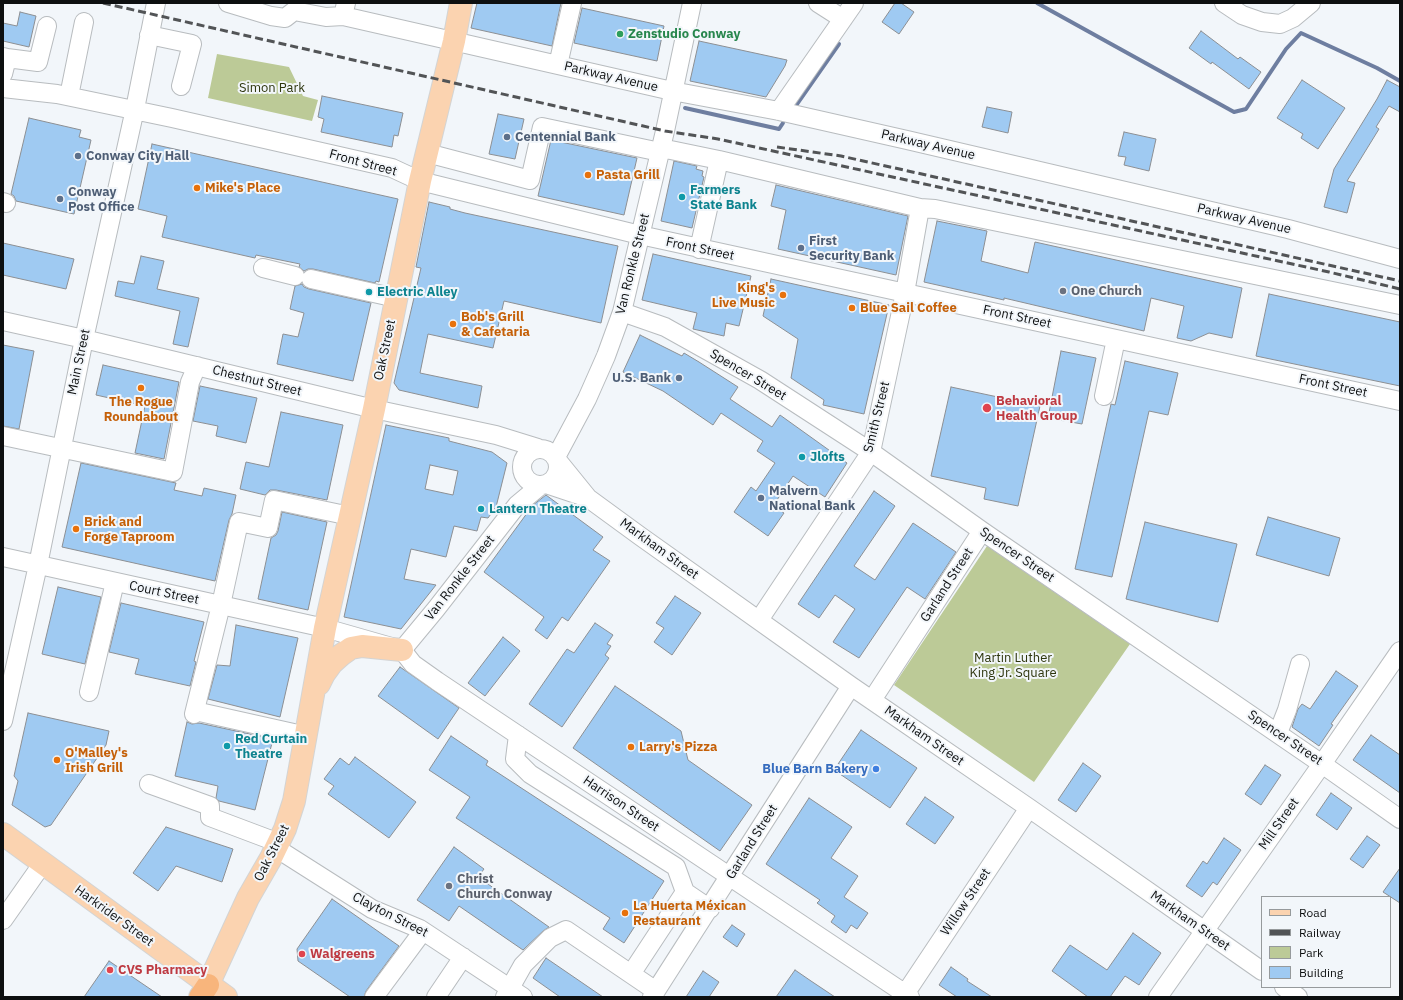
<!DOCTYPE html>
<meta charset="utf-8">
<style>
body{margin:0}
#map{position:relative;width:1403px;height:1000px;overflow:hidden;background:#f2f6fa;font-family:"IBM Plex Sans",sans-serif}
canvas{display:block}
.frame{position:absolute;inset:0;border:4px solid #0d0f10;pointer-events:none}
.legend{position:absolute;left:1261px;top:896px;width:130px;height:92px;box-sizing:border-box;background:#f2f6fa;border:1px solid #969a9c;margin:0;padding:5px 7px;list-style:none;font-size:12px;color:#0d0f10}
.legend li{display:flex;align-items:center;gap:8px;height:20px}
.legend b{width:20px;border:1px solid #969a9c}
</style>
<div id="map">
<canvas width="1403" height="1000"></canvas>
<div class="frame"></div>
<ul class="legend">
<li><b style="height:5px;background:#fbd3b0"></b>Road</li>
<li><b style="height:5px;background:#525456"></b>Railway</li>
<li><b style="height:11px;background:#bcca97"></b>Park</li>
<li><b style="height:11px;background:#9fcaf2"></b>Building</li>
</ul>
</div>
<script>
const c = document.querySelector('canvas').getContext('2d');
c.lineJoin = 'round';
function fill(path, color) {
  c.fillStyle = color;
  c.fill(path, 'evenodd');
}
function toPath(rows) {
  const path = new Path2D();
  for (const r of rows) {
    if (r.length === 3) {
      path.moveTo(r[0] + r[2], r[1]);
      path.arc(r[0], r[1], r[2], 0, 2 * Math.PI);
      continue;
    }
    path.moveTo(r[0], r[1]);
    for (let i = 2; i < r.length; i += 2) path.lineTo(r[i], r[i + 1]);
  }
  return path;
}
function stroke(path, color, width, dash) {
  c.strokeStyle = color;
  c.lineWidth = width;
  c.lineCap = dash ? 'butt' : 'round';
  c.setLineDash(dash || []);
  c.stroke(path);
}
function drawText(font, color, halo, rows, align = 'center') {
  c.font = font + ' "IBM Plex Sans",sans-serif';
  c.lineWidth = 4;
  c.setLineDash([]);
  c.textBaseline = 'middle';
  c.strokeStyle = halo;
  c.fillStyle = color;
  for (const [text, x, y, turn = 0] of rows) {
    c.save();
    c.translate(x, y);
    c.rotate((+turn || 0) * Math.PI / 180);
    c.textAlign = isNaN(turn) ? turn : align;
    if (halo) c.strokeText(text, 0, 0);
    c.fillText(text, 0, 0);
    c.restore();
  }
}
fill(toPath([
 [217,54,289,67,303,96,318,100,312,121,208,98],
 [987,546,1130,644,1034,782,894,685]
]), '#bcca97');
stroke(toPath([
 [1037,3,1234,112,1246,109,1286,49,1301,33,1377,68,1400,81],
 [797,104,839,44],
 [685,108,779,129,783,123]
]), '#6e7ea0', 4);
const building = toPath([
 [477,3,561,3,552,46,471,28,477,3],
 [895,3,901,3,914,12,899,34,882,22,895,3],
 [582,8,664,26,657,61,574,43,582,8],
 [20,12,36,16,29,47,3,41,3,23,17,26,20,12],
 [1201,31,1238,59,1240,57,1261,72,1249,89,1212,62,1211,64,1189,48,1201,31],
 [699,41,787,60,785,66,766,97,690,81,699,41],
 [1302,80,1345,108,1318,149,1301,138,1303,134,1277,118,1302,80],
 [1387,80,1400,87,1400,112,1389,106,1376,127,1379,129,1347,181,1355,183,1347,213,1324,207,1334,169,1377,99,1387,80],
 [322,96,403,113,398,136,394,135,392,147,321,132,324,119,318,117,322,96],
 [987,107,1012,112,1008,133,982,127,987,107],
 [498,114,524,119,515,159,489,154,498,114],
 [29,118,81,130,79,137,91,140,74,214,16,201,14,196,11,194,29,118],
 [1124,132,1156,139,1149,171,1124,165,1126,157,1118,156,1124,132],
 [551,140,637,158,624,215,538,196,551,140],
 [152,144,398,199,379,282,376,281,375,283,313,269,308,269,304,271,299,267,300,264,256,255,255,258,162,237,167,216,138,209,152,144],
 [674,161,697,166,696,169,703,171,702,176,704,177,692,228,661,221,674,161],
 [776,185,908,216,896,275,778,249,786,210,771,206,776,185],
 [429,202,450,207,450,209,465,213,618,246,601,323,504,301,493,348,428,334,420,373,482,386,478,408,399,390,394,383,421,268,416,267,429,202],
 [937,221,987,231,981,261,1028,273,1035,242,1242,288,1232,338,1209,333,1191,341,1177,338,1184,306,1151,298,1144,331,1004,298,1004,300,924,282,937,221],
 [3,243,74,259,66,289,3,275,3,243],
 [653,254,751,276,739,326,726,323,724,336,693,329,697,313,642,300,653,254],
 [141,256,164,261,157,289,199,298,188,347,173,344,180,311,115,296,118,281,134,284,141,256],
 [771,279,889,305,864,414,823,405,824,400,791,378,798,339,763,316,771,279],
 [302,284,304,287,309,289,371,303,353,381,277,364,283,334,298,337,304,313,290,309,295,286,302,284],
 [1269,294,1400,322,1400,386,1256,356,1269,294],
 [640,335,682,356,684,353,699,362,738,387,730,399,772,427,780,415,847,463,825,497,793,476,773,506,784,513,768,536,734,512,751,487,756,491,775,463,757,451,763,441,721,413,713,425,663,391,623,372,640,335],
 [3,345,34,351,19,429,3,426,3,345],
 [1061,351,1096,358,1082,424,1048,418,1061,351],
 [1125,361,1178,373,1168,415,1149,411,1112,577,1075,569,1111,404,1115,405,1125,361],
 [103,365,179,382,164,459,135,453,145,406,96,395,103,365],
 [200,386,257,398,246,443,216,436,218,426,193,421,200,386],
 [951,387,1040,406,1018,506,984,499,986,488,931,476,951,387],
 [281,412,343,425,327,500,276,490,270,490,265,495,240,489,246,462,269,467,281,412],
 [386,425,449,438,449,441,492,452,507,463,496,507,488,518,481,517,477,531,454,526,446,557,411,549,404,579,436,585,401,629,344,617,386,425],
 [430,465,458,471,453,495,425,489,430,465],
 [81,463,176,483,174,490,202,496,204,488,236,495,232,514,229,520,215,581,62,547,81,463],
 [874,491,895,506,854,566,875,580,913,523,956,552,925,599,907,587,859,658,833,642,855,609,835,595,819,618,798,604,874,491],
 [546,495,603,537,593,550,610,561,568,621,562,617,547,639,535,630,544,617,484,572,533,505,546,495],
 [282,512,327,522,308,610,258,599,271,538,276,535,278,531,282,512],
 [1268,517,1340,538,1329,576,1256,555,1268,517],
 [1145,522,1237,544,1218,622,1126,599,1145,522],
 [58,587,101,597,85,664,42,654,58,587],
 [675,596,701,613,672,655,654,642,664,628,656,623,675,596],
 [121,603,204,622,194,661,196,662,190,686,135,674,139,659,109,652,121,603],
 [595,623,613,635,607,644,611,646,605,655,609,658,562,727,529,704,567,649,574,653,595,623],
 [236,625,298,638,280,717,208,699,217,665,230,666,236,625],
 [503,637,520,651,485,696,468,683,503,637],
 [400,667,459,708,438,739,378,696,400,667],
 [1336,671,1358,686,1331,724,1333,725,1319,746,1292,727,1298,709,1302,704,1310,709,1336,671],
 [615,686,681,731,688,760,752,805,720,851,573,748,615,686],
 [28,713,109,731,106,745,51,825,45,827,12,805,18,781,14,776,28,713],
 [187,722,192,724,199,723,273,739,255,810,219,801,216,798,218,786,175,776,187,722],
 [861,730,917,768,890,808,834,770,861,730],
 [1371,735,1400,755,1400,793,1353,760,1371,735],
 [451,736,488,761,486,765,664,881,624,943,603,929,610,918,456,818,470,797,429,770,451,736],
 [355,757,416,802,389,838,328,794,334,786,324,779,340,758,349,765,355,757],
 [1083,763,1101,776,1076,812,1058,800,1083,763],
 [1265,765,1281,775,1261,805,1245,794,1265,765],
 [1331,793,1352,808,1337,830,1316,815,1331,793],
 [925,797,954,817,935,844,906,824,925,797],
 [809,798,852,827,831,858,858,876,844,897,868,913,857,929,851,925,846,933,831,922,835,916,817,903,820,900,766,864,809,798],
 [166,827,233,849,222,882,176,866,158,891,133,873,166,827],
 [1367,836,1380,845,1363,868,1350,859,1367,836],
 [1224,838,1241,850,1217,885,1213,882,1202,897,1186,886,1203,861,1207,864,1224,838],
 [454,847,484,869,478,877,549,927,543,931,523,950,459,906,449,921,417,900,454,847],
 [1400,868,1400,903,1383,892,1400,868],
 [332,899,399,946,366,991,364,997,350,997,298,961,297,949,332,899],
 [732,925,745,934,737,947,723,937,732,925],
 [1133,933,1161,953,1139,985,1125,976,1110,997,1088,997,1052,971,1070,945,1107,970,1133,933],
 [546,958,603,997,560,997,533,978,546,958],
 [109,961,162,997,84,997,109,961],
 [951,967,968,979,967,981,992,997,957,997,939,985,951,967],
 [795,970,811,981,835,997,776,997,795,970],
 [703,971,719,982,709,997,686,997,703,971]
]);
fill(building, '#9fcaf2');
stroke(building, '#8c8f93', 1);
const minor = toPath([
 [228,3,271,16,285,18,294,11,326,17,343,16],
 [346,3,343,16,672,91,779,111,907,140,1288,229,1400,259],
 [818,3,843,19],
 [1224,3,1242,15,1262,22,1280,24,1293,18,1311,3],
 [149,35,192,44,181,86],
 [3,57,7,58,3,74],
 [7,58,38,62,47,26],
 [558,65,572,3],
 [3,88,57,94,172,118,392,168,420,181,640,235,1400,401],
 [69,96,84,22],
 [779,111,854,3],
 [661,148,719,160,699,249],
 [427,153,530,180,542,127,660,152],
 [719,160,920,208,935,209,1400,305],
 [3,202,6,203],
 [263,268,295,276],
 [311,279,396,298],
 [622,312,665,327,760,380,871,452,982,531,1322,764,1400,819],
 [3,321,84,339,374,409,496,435,538,448],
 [1104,396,1116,339],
 [3,436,173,472,190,382,197,366],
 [540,467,18],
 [556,457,587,399,606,356,622,312,665,131,692,3],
 [558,461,588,498,640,536,851,686,1029,808,1262,971],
 [546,484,588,498],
 [3,557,325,628,402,650,413,664,437,681,910,997],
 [759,620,871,452,905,293,920,208],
 [402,650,436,609,517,505,541,485],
 [89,692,115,582],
 [872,700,982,531],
 [195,711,307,736],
 [194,714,221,605,239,522,268,528,274,500,350,516],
 [3,721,38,565,84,339,135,109,156,3],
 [1278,733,1287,710,1300,664],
 [518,735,515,759,530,774,676,867,685,892,710,909],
 [149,784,210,806,210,817,279,843],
 [276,848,372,909,420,929,523,997],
 [3,920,43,863],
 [631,974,685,892],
 [1284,987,1298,997],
 [374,997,423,931],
 [436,997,463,957],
 [505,997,523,965,550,938,566,930,656,991],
 [652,997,851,686],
 [903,997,1029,808],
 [1158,997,1322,764,1400,651]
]);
const major = toPath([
 [319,684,324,674,332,663,341,655,351,648,362,646,402,650],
 [3,834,226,997],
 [208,985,248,898,271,858,285,829,294,801,325,628,374,409,420,181,454,41,461,3]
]);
const highway = toPath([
 [200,997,208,985]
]);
stroke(minor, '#b8bcbf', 20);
stroke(major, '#d3d4d4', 24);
stroke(highway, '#d3d4d4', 24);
stroke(minor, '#fff', 18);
stroke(major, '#fbd3b0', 22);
stroke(highway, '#f8b57c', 22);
stroke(toPath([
 [103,3,665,131,718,139,1329,272,1400,289],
 [777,147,841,156,1400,281]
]), '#525456', 3, [8, 4]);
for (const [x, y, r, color] of [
 [620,34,4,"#2e9e5b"],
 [507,137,4,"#5c6f8a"],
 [78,156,4,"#5c6f8a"],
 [588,175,4,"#e8710a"],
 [197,188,4,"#e8710a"],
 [682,197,4,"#0f9aa8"],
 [60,199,4,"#5c6f8a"],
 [801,248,4,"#5c6f8a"],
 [1063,291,4,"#6b7280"],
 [369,292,4,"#0f9aa8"],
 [783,295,4,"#e8710a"],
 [852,308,4,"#e8710a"],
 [453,324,4,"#e8710a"],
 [679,378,4,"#5c6f8a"],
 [141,388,4,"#e8710a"],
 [987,408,5,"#e0444e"],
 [802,457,4,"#0f9aa8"],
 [761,498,4,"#5c6f8a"],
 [481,509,4,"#0f9aa8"],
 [76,529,4,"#e8710a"],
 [227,746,4,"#0f9aa8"],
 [631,747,4,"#e8710a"],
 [57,760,4,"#e8710a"],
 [876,769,4,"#3f7fe0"],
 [449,886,4,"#6b7280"],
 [625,913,4,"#e8710a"],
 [302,954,4,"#e0444e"],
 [110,970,4,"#e0444e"]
]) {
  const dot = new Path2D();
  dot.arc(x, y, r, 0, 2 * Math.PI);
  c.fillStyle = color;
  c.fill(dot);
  stroke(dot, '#f2f6fa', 1.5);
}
drawText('bold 13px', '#27864d', '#f2f6fa', [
 ["Zenstudio Conway",628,34]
], 'left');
drawText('13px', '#0d0f10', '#f2f6fa', [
 ["Parkway Avenue",611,77,13],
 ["Parkway Avenue",928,145,13],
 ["Front Street",363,163,15],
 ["Parkway Avenue",1244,219,13],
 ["Front Street",700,249,12],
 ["Van Ronkle Street",633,264,-76],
 ["Front Street",1017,317,12],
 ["Oak Street",385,350,-78],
 ["Main Street",79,362,-78],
 ["Spencer Street",748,375,31],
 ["Chestnut Street",257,381,14],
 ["Front Street",1333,386,12],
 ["Smith Street",877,417,-76],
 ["Markham Street",659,549,36],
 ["Spencer Street",1017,555,34],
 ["Van Ronkle Street",460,578,-52],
 ["Garland Street",947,585,-57],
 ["Court Street",164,593,12],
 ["Markham Street",924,736,35],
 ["Spencer Street",1285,738,34],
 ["Harrison Street",621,804,34],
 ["Mill Street",1279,824,-55],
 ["Garland Street",752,842,-58],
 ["Oak Street",272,853,-63],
 ["Willow Street",966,902,-56],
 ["Clayton Street",390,915,27],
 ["Harkrider Street",114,916,36],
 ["Markham Street",1190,921,35]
]);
drawText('13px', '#2e360e', '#f2f6fa', [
 ["Simon Park",272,88],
 ["Martin Luther",1013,658],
 ["King Jr. Square",1013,673]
]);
drawText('bold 13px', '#4e5e75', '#f2f6fa', [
 ["Centennial Bank",515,137],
 ["Conway City Hall",86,156],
 ["Conway",68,192],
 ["Post Office",68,207],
 ["First",809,241],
 ["Security Bank",809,256],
 ["U.S. Bank",671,378,"right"],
 ["Malvern",769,491],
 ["National Bank",769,506]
], 'left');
drawText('bold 13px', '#c56008', '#f2f6fa', [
 ["Pasta Grill",596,175],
 ["Mike's Place",205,188],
 ["King's",775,288,"right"],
 ["Live Music",775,303,"right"],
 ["Blue Sail Coffee",860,308],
 ["Bob's Grill",461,317],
 ["& Cafetaria",461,332],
 ["The Rogue",141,402,"center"],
 ["Roundabout",141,417,"center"],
 ["Brick and",84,522],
 ["Forge Taproom",84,537],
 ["Larry's Pizza",639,747],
 ["O'Malley's",65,753],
 ["Irish Grill",65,768],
 ["La Huerta Méxican",633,906],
 ["Restaurant",633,921]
], 'left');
drawText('bold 13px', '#0d838f', '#f2f6fa', [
 ["Farmers",690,190],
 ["State Bank",690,205],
 ["Electric Alley",377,292],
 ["Jlofts",810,457],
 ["Lantern Theatre",489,509],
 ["Red Curtain",235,739],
 ["Theatre",235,754]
], 'left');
drawText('bold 13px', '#5b616d', '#f2f6fa', [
 ["One Church",1071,291],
 ["Christ",457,879],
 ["Church Conway",457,894]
], 'left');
drawText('bold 13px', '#be3a42', '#f2f6fa', [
 ["Behavioral",996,401],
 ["Health Group",996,416],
 ["Walgreens",310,954],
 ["CVS Pharmacy",118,970]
], 'left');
drawText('bold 13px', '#366cbe', '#f2f6fa', [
 ["Blue Barn Bakery",868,769]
], 'right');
</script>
